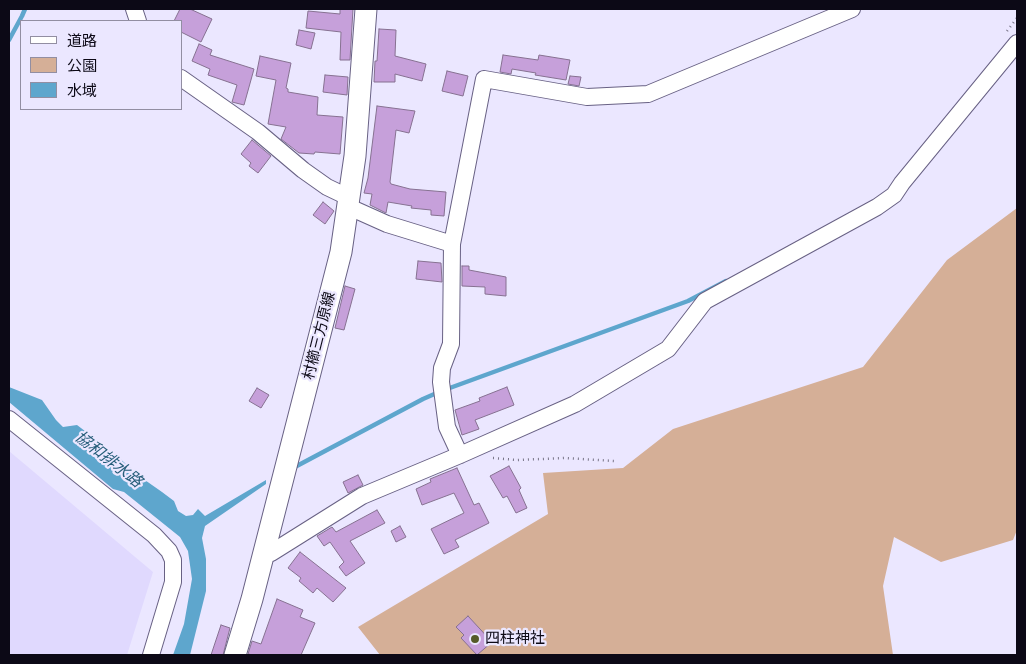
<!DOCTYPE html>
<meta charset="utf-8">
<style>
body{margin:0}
#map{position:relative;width:1026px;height:664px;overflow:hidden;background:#ebe7ff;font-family:Roboto,"Noto Sans JP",sans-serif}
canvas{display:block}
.frame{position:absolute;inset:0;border:10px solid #0c0916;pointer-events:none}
.legend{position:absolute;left:20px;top:20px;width:162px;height:90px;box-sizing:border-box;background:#ebe7ff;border:1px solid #928ea2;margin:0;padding:6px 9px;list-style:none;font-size:15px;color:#0c0916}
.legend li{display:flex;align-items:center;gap:10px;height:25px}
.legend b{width:25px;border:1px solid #928ea2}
</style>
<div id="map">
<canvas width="1026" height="664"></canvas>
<div class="frame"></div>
<ul class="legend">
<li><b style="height:6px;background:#fff"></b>道路</li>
<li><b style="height:14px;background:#d5af97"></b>公園</li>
<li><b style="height:14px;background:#5ea6cd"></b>水域</li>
</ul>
</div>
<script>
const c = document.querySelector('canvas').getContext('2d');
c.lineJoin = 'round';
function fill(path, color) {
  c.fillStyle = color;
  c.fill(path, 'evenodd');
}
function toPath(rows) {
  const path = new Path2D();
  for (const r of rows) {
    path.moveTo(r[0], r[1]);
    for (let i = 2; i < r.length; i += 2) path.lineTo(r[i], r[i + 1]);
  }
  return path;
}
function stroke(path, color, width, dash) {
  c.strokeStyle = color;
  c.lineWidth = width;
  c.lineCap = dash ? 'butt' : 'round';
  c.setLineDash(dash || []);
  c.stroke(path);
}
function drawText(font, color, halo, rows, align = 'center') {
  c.font = font + ' Roboto,"Noto Sans JP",sans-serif';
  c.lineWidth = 4.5;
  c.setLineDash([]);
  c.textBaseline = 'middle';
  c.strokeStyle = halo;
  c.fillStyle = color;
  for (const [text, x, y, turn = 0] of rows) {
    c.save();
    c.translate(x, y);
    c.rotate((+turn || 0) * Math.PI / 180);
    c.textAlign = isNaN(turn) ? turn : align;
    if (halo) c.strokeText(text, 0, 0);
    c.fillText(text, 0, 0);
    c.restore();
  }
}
fill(toPath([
 [9,451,153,572,127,655,9,655]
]), '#e0d9fe');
fill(toPath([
 [1017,208,1017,530,1013,540,941,562,894,537,883,586,893,655,380,655,358,627,548,514,543,473,623,468,673,429,863,367,947,260]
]), '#d5af97');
fill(toPath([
 [9,387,42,400,56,420,63,427,77,425,110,450,142,478,162,492,174,501,178,511,186,516,193,515,198,509,205,516,266,480,266,484,205,526,202,538,206,559,206,591,190,655,173,655,184,624,192,579,188,551,180,537,124,492,113,489,9,402]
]), '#5ea6cd');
stroke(toPath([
 [9,40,22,16,25,9],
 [447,389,688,301,726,281],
 [293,468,423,399,439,392]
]), '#5ea6cd', 4.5);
const building = toPath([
 [180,9,190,9,212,19,201,42,181,32,181,21,174,21,180,9],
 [340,9,353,9,350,60,340,60,341,32,306,28,308,11,340,14,340,9],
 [379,29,396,30,395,56,426,64,422,81,395,74,395,82,374,82,375,61,377,61,379,29],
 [299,30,315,33,311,49,296,45,299,30],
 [199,44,212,50,210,55,254,69,244,105,232,102,237,85,208,75,210,69,192,61,199,44],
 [503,55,538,60,539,55,570,60,566,80,535,75,536,73,512,69,511,74,500,72,503,55],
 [260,56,291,63,286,88,288,89,288,92,318,97,317,115,343,117,340,154,315,152,314,154,299,153,281,139,286,127,268,124,276,80,256,76,260,56],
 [447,71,468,76,463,96,442,91,447,71],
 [325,75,348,77,347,95,323,92,325,75],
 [570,76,581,77,579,86,568,84,570,76],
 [377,106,415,111,409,133,396,130,390,182,391,184,410,189,446,192,444,216,431,215,431,210,411,208,412,206,388,202,386,213,370,205,372,194,364,193,368,178,377,106],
 [252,140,271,156,258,173,249,166,251,163,241,154,252,140],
 [323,202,334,211,325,224,313,215,323,202],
 [418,261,441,263,442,282,416,279,418,261],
 [462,266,469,266,469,270,506,277,506,296,485,294,485,287,462,286,462,266],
 [345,286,355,289,344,330,335,328,345,286],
 [507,387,514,405,475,420,479,429,462,435,455,410,480,401,479,398,507,387],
 [257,388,269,395,261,408,249,401,257,388],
 [509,466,521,488,519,490,527,508,516,513,507,496,503,498,490,476,509,466],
 [457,468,474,505,479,503,489,523,455,540,459,547,444,554,431,529,464,513,454,493,422,505,416,489,431,482,430,479,457,468],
 [358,475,363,485,348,493,343,482,358,475],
 [377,510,385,523,350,541,365,563,346,576,339,567,344,562,330,542,324,546,317,536,332,527,336,532,377,510],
 [400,526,406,537,396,542,391,531,400,526],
 [300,552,346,588,333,602,317,588,313,593,299,581,301,578,288,568,300,552],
 [277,599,303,610,300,617,315,623,301,655,253,655,248,654,252,641,261,644,277,599],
 [468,616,492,642,477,655,461,638,464,635,456,627,468,616],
 [221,625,230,628,223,655,211,655,221,625]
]);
fill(building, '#c6a0da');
stroke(building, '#867191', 1);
const minor = toPath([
 [134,9,138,21],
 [181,78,258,132,303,170,327,187,350,198],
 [349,207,387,224,452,244],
 [9,419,154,535,169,551,173,560,173,582,151,655],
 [460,455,447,427,441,382,442,368,451,344,452,244,484,79,587,97,648,94,852,9],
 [264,553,271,553,362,496,460,455,575,404,668,349,705,301,877,207,894,195,902,183,1017,43]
]);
const major = toPath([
 [235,655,252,599,341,252,355,156,366,9]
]);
stroke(minor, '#686184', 18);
stroke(major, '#686184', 23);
stroke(toPath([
 [1007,31,1017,18],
 [493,458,517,460,565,458,614,461]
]), '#767385', 2.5, [1, 4]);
stroke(minor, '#fff', 16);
stroke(major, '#fff', 21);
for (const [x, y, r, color] of [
 [475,639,5,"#555a28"]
]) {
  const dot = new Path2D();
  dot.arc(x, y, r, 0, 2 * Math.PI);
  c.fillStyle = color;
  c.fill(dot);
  stroke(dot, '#ebe7ff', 2);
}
drawText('15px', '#0c0916', '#ebe7ff', [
 ["村櫛三方原線",320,336,-76]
]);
drawText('15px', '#0c0916', '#ebe7ff', [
 ["四柱神社",485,639]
], 'left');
drawText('italic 16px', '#255d79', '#ebe7ff', [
 ["協和排水路",108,460,38]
]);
</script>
